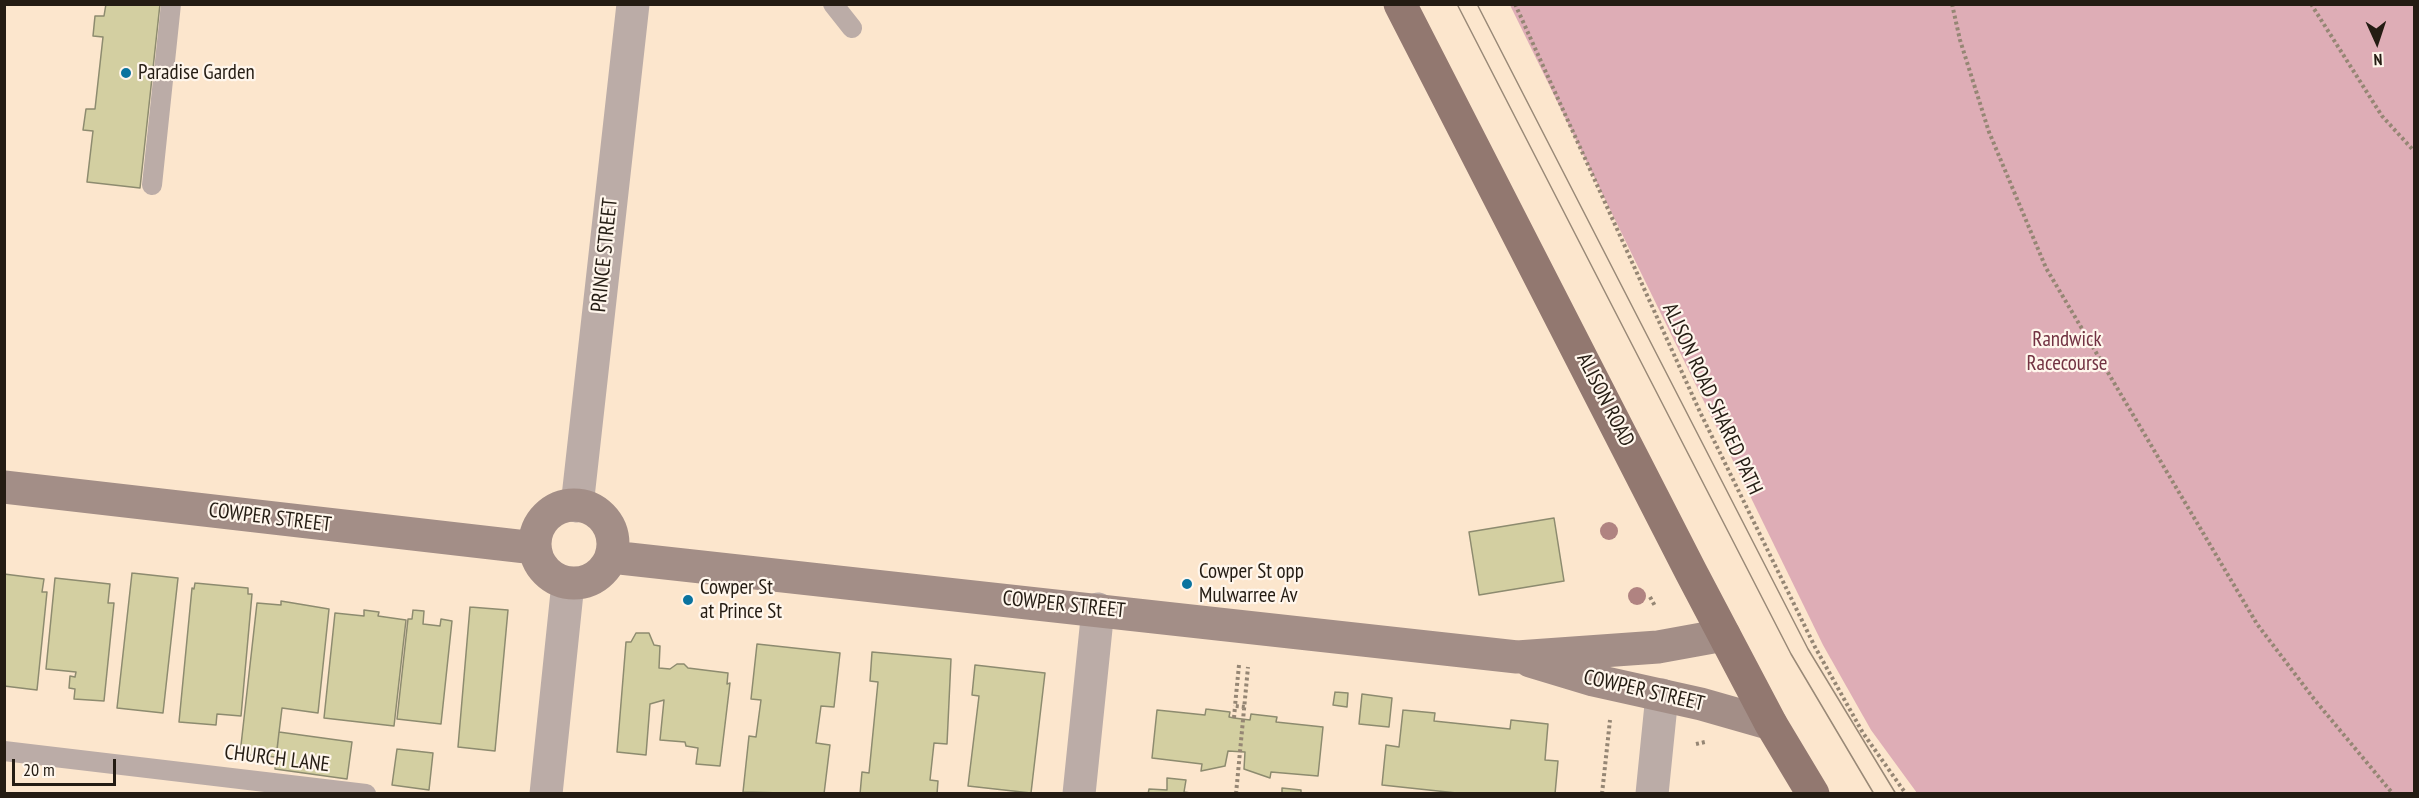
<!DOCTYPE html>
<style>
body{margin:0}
#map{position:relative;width:2419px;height:798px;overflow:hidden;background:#fce6cd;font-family:"PT Sans Narrow",sans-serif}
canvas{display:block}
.frame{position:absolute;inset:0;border:6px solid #241c13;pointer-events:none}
.north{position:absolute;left:2347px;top:12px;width:60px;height:60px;-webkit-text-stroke:4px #fff6ec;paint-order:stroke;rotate:177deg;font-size:16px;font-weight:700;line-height:24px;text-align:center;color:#241c13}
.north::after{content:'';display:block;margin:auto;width:21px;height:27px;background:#241c13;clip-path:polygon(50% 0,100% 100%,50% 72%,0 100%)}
.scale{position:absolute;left:12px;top:759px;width:104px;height:27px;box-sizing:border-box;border:3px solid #241c13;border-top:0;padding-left:8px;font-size:18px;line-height:21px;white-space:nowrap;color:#241c13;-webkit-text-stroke:4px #fff6ec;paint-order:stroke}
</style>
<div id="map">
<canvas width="2419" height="798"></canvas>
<div class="frame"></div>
<div class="north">N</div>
<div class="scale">20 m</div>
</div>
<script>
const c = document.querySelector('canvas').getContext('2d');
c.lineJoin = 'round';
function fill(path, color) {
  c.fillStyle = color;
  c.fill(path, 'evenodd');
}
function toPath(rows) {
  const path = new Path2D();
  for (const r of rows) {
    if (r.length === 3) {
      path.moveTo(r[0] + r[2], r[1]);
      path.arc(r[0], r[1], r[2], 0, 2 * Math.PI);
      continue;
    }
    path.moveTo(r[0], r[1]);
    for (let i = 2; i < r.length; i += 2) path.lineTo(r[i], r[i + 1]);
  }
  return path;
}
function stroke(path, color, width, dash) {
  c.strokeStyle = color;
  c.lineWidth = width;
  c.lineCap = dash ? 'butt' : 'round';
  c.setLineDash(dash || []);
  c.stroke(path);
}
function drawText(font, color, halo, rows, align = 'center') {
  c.font = font + ' "PT Sans Narrow",sans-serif';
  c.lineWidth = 4.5;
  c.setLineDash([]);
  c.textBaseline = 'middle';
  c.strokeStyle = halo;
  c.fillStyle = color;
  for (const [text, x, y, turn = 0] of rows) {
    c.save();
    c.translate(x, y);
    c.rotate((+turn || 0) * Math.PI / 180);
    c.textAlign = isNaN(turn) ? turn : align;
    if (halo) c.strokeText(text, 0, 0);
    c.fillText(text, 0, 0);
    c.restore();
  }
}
fill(toPath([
 [1510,5,2414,5,2414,793,1917,793,1871,730,1823,645]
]), '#deadb6');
const building = toPath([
 [106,4,160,4,140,188,87,182,93,131,83,130,86,109,95,109,103,37,93,36,95,16,104,16,106,4],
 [1554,518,1564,581,1479,595,1469,532,1554,518],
 [132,573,178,578,163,713,117,708,132,573],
 [4,574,44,579,42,592,47,592,37,690,4,686,4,574],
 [55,578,110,584,108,603,114,603,104,701,74,699,75,689,69,688,70,676,75,677,76,672,46,669,55,578],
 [195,583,248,588,248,594,252,594,241,716,217,714,216,725,179,722,192,588,194,589,195,583],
 [281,601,329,609,318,713,282,708,276,757,240,754,257,603,281,605,281,601],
 [470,607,508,610,495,751,458,747,470,607],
 [364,610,379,612,378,616,406,620,394,726,324,718,335,613,364,616,364,610],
 [413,610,424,611,423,624,440,626,441,619,452,621,441,724,397,719,408,619,412,619,413,610],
 [636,633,649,633,654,645,660,646,659,668,670,669,677,664,684,664,688,668,728,673,727,684,730,683,720,766,696,764,698,748,686,746,685,742,660,740,664,700,650,704,646,755,617,752,626,642,631,642,636,633],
 [757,644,840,653,834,707,821,706,816,743,830,745,824,794,743,792,749,736,756,737,761,700,751,699,757,644],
 [872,652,951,659,947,744,934,743,930,780,938,781,937,794,860,794,862,772,869,773,878,682,870,681,872,652],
 [975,665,1045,673,1031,793,968,786,979,696,972,695,975,665],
 [1335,692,1348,693,1347,707,1333,705,1335,692],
 [1362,694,1392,698,1389,727,1359,724,1362,694],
 [1206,709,1230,712,1229,717,1234,718,1250,720,1251,714,1277,717,1276,722,1323,727,1318,776,1271,772,1270,778,1244,769,1245,752,1228,751,1225,766,1201,771,1202,764,1152,758,1157,710,1205,715,1206,709],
 [1403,710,1435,713,1434,721,1510,729,1511,720,1548,724,1545,760,1558,761,1555,794,1466,794,1382,785,1386,745,1399,747,1403,710],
 [279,732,352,742,347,779,275,769,279,732],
 [397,749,433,753,429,790,392,785,397,749],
 [1167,778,1186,780,1184,792,1197,794,1148,794,1149,789,1167,790,1167,778],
 [1282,788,1301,790,1301,794,1282,794,1282,788]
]);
fill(building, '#d3cfa1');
stroke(building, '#8d8b6f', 1.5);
stroke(toPath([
 [1515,4,1700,412,1815,647,1863,733,1906,794],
 [1952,4,1960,40,1989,132,2046,268,2257,624,2314,699,2393,794],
 [2311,4,2382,116,2414,151],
 [1650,597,1655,606],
 [1239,665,1235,706,1245,707],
 [1234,718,1235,706],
 [1696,744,1705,742],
 [1236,794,1248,667],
 [1602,794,1610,720]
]), '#958674', 4, [3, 3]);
stroke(toPath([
 [833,4,852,28],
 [152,185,171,4],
 [4,751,366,794]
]), '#bbaca7', 20);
stroke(toPath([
 [577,506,633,4],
 [546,794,568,583],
 [1079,794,1098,609],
 [1652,794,1662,695]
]), '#bbaca7', 33);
stroke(toPath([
 [4,487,535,548],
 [574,544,39],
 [611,557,1517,657,1658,647,1724,635],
 [1530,661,1593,680,1701,704,1771,724]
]), '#a38e87', 33);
stroke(toPath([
 [1400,4,1691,572,1771,724,1813,794]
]), '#927870', 33);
stroke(toPath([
 [1457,4,1791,654,1874,794],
 [1477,4,1808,649,1896,794]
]), '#998977', 1.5);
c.fillStyle = '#b08381';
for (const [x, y] of [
 [1609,531],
 [1637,596]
]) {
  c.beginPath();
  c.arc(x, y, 9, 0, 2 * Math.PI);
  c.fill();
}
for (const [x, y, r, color] of [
 [126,73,6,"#0a739f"],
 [1187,584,6,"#0a739f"],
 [688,600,6,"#0a739f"]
]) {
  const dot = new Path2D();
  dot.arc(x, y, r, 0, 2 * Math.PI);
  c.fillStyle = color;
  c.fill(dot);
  stroke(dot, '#fff6ec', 2);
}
drawText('21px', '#241c13', '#fff6ec', [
 ["Paradise Garden",138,73],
 ["Cowper St opp",1199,572],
 ["Mulwarree Av",1199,596],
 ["Cowper St",700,588],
 ["at Prince St",700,612]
], 'left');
drawText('21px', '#241c13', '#fff6ec', [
 ["PRINCE STREET",605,255,-84],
 ["ALISON ROAD SHARED PATH",1712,399,65],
 ["ALISON ROAD",1605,400,63],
 ["COWPER STREET",270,518,7],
 ["COWPER STREET",1064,605,6],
 ["COWPER STREET",1644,691,13],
 ["CHURCH LANE",277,759,7]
]);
drawText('21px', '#723242', '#fff6ec', [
 ["Randwick",2067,340],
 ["Racecourse",2067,364]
]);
</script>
